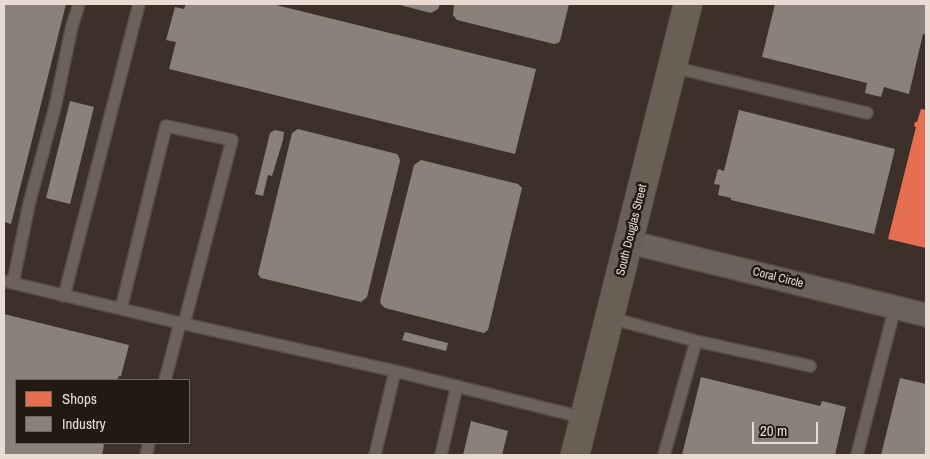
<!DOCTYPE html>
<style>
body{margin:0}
#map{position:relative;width:930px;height:459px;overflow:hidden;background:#3d3029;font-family:"Archivo Narrow",sans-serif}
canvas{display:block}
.frame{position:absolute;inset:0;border:5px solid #e9dad2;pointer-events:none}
.legend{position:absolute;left:15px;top:379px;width:175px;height:65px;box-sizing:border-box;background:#231913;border:1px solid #72665f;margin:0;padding:6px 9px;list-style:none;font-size:15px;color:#e9dad2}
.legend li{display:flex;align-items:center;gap:10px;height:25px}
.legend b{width:25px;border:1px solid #72665f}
.scale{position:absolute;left:752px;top:422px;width:66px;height:22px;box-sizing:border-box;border:2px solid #e9dad2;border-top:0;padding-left:6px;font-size:15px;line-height:18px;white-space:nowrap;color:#e9dad2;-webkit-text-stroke:4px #231913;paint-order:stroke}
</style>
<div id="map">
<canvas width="930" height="459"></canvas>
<div class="frame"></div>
<ul class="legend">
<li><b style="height:14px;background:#e76f51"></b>Shops</li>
<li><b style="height:14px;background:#8a817c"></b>Industry</li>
</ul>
<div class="scale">20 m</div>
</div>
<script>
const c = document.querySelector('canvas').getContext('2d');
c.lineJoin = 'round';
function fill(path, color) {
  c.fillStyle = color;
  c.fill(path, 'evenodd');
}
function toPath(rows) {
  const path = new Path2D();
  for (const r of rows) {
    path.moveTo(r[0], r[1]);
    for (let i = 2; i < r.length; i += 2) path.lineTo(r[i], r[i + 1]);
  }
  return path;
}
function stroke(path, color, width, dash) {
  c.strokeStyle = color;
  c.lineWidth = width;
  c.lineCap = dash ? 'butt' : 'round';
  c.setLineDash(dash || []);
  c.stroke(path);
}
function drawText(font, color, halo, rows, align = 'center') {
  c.font = font + ' "Archivo Narrow",sans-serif';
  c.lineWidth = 5;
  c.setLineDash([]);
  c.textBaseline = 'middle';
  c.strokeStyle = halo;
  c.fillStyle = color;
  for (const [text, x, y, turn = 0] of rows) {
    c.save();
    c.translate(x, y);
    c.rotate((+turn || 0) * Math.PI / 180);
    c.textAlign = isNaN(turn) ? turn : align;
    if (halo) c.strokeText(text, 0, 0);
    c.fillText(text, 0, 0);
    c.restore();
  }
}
fill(toPath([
 [921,109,926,110,926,248,888,239,916,127,914,126,915,122,917,122]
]), '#e76f51');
fill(toPath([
 [4,4,66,4,11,224,4,222],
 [186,4,272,4,536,69,515,154,169,69,176,42,166,40,175,7,184,9],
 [396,4,440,4,438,9,431,13],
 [454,4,569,4,560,41,558,43,554,44,457,20,453,15],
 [775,4,926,4,926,35,923,34,909,94,884,87,881,97,865,93,867,83,762,57],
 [70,101,94,107,70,204,46,198],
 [739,110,895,149,874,234,731,200,731,198,718,195,720,185,714,184,718,169,724,171],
 [298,129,397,154,399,157,400,161,367,297,361,302,261,278,258,274,292,133],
 [275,130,284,132,283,140,272,176,268,175,263,196,255,194,270,133],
 [421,160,518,184,522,188,488,330,484,333,385,308,381,304,380,301,414,165],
 [4,314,129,345,121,376,119,376,117,380,16,380,16,443,101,443,104,445,102,455,10,455,4,454],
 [405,332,448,343,446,351,402,340],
 [701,377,820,406,822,401,846,407,835,455,682,455],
 [900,378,926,384,926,455,881,455],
 [471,421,508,431,502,455,463,455]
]), '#8a817c');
const lane = toPath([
 [672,67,867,113],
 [4,281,180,323,165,380],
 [13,283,29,204,55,107,72,26,79,4],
 [64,296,139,4],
 [121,309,166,126,232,140,184,324],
 [610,318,696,341,664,455],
 [180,323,395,371,585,418],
 [696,341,810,366],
 [146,455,149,443],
 [375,455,395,371],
 [441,455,457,386],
 [857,455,895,307]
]);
const street = toPath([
 [629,242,926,315]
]);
const secondary = toPath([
 [575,455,688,4]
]);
stroke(lane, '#5a4f48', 14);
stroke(street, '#5a4f48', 25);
stroke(secondary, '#5a4f48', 30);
stroke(lane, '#6c615c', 11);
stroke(street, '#6c615c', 22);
stroke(secondary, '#695f55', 28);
drawText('12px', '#e9dad2', '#231913', [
 ["South Douglas Street",632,230,-76],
 ["Coral Circle",778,278,14]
]);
</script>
